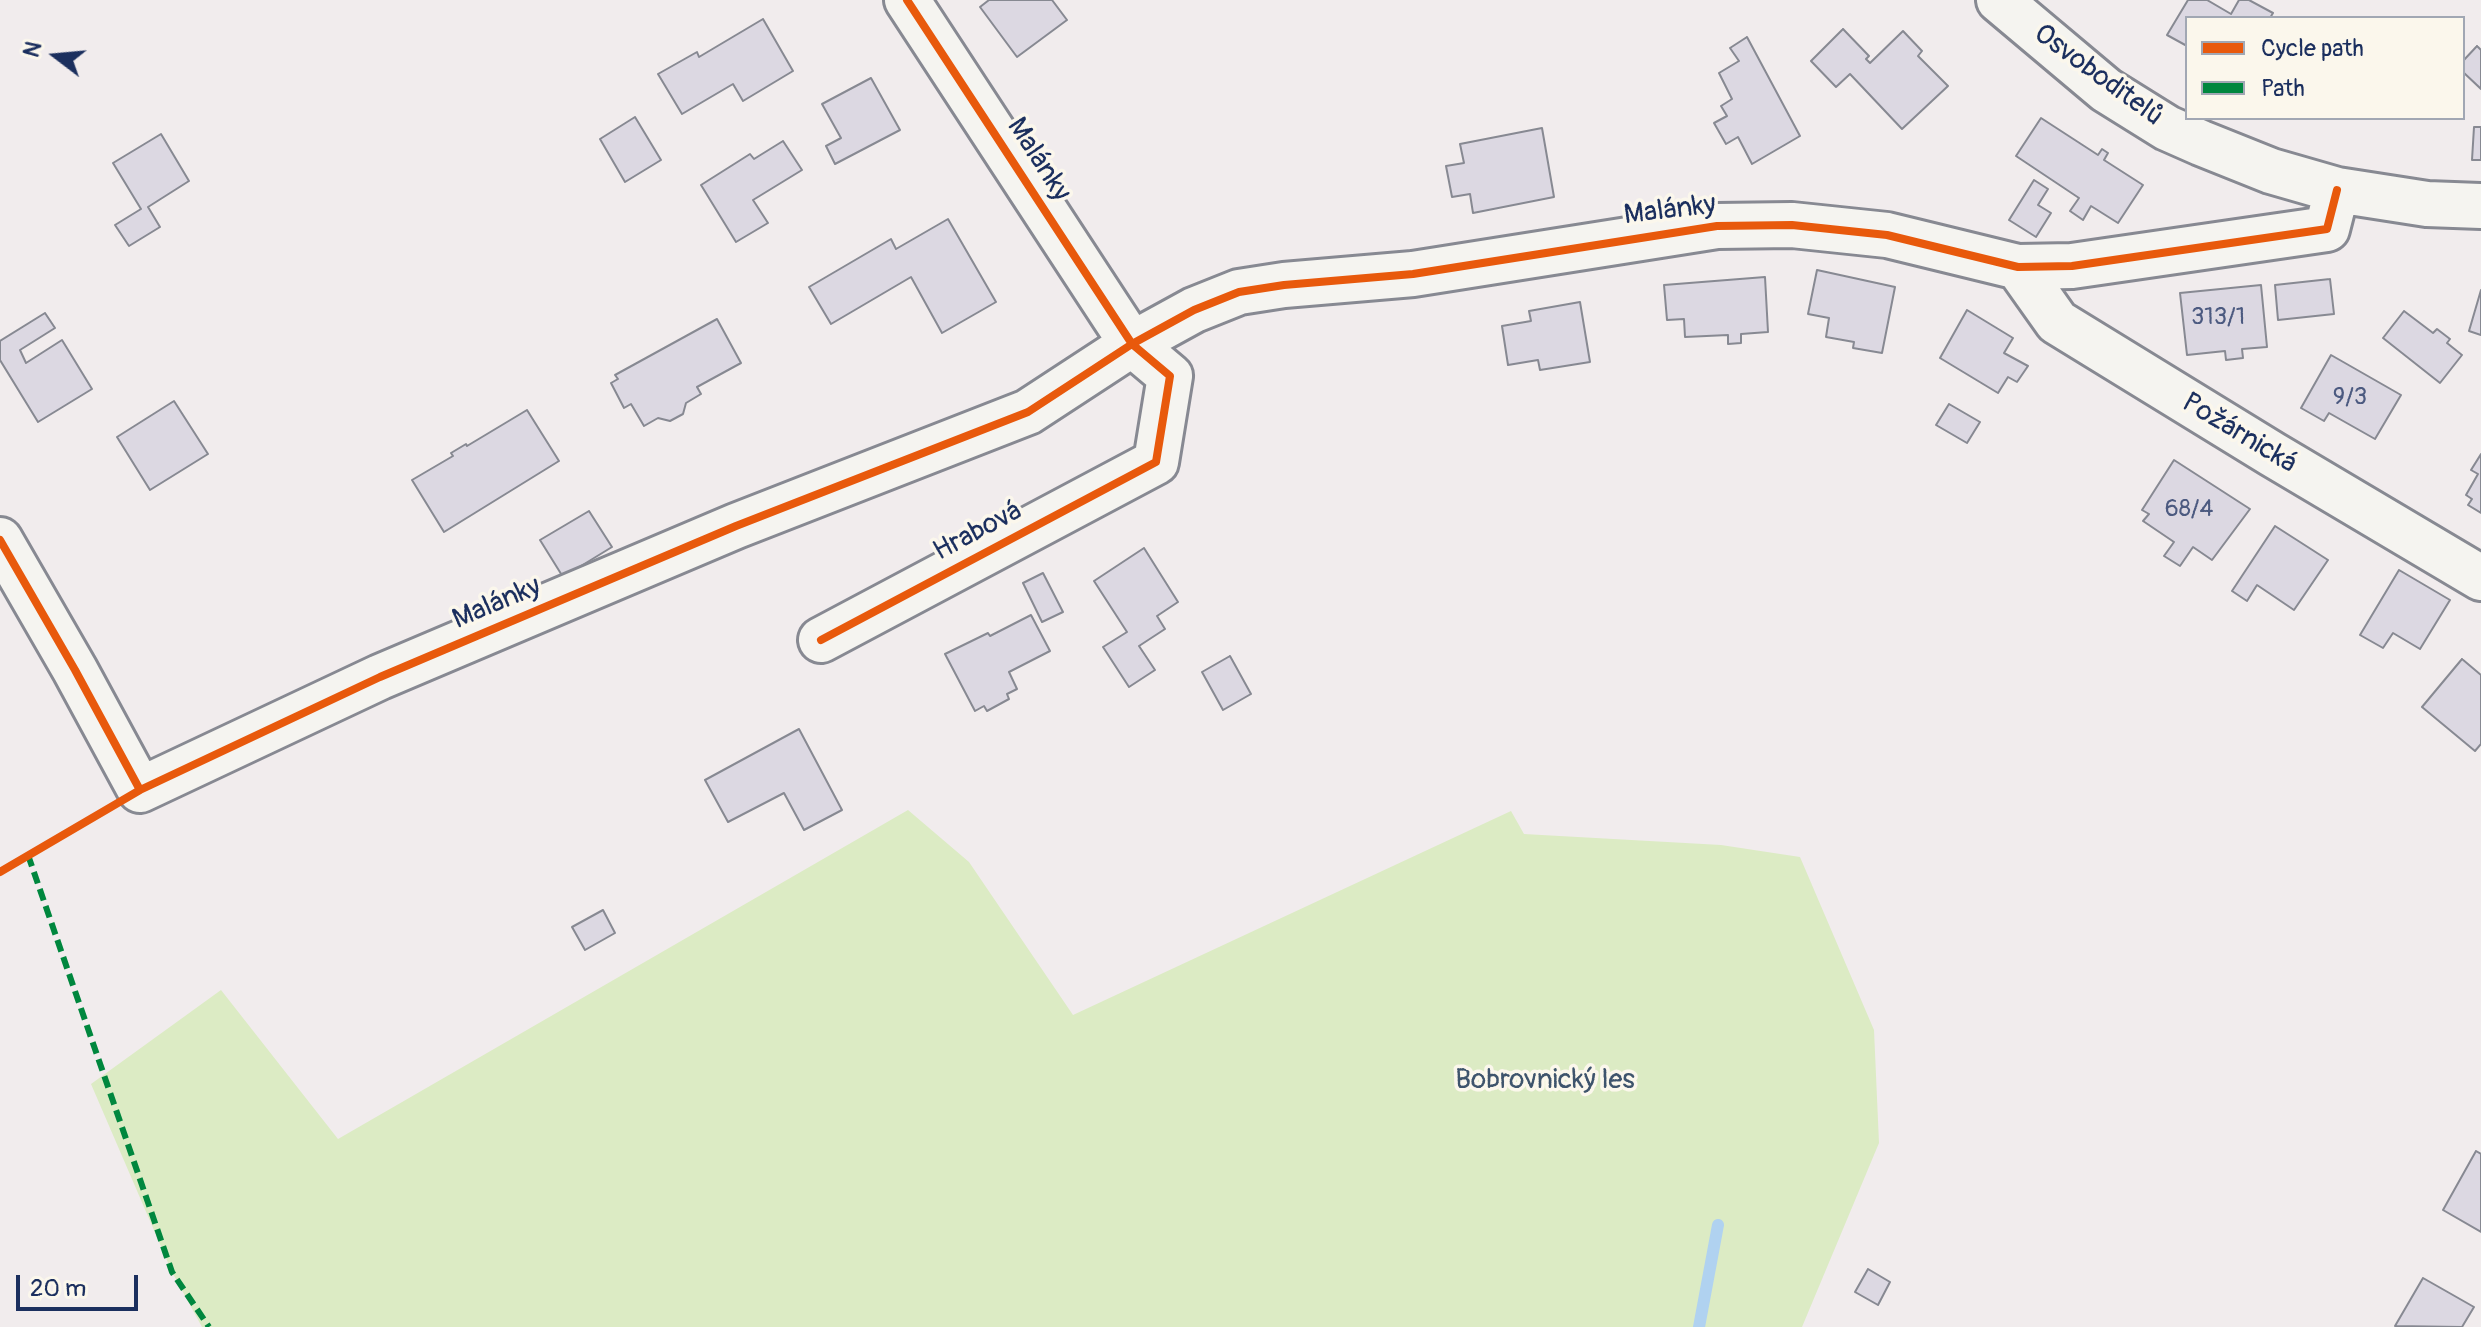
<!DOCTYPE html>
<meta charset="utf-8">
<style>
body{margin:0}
#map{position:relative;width:2481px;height:1327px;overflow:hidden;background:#f1eced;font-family:Pangolin,sans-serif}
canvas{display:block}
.legend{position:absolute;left:2185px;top:16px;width:280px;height:104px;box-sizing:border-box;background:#fbf7ec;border:2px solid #a1a7b3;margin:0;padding:10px 14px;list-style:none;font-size:24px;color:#1b2f5e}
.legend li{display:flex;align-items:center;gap:16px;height:40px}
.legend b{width:40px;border:2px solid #a1a7b3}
.north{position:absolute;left:16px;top:16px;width:80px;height:80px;-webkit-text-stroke:6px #fbf7ec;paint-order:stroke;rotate:286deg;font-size:22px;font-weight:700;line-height:32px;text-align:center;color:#1b2f5e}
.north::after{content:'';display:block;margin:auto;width:28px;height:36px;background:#1b2f5e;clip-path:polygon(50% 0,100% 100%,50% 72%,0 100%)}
.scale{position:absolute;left:16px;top:1275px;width:122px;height:36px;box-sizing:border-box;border:4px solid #1b2f5e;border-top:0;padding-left:10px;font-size:24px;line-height:28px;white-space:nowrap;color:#1b2f5e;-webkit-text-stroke:6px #fbf7ec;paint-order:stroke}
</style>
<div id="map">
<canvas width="2481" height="1327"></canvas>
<ul class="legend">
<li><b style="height:10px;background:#e8590c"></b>Cycle path</li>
<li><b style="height:10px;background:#00873e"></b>Path</li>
</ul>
<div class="north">N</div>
<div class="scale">20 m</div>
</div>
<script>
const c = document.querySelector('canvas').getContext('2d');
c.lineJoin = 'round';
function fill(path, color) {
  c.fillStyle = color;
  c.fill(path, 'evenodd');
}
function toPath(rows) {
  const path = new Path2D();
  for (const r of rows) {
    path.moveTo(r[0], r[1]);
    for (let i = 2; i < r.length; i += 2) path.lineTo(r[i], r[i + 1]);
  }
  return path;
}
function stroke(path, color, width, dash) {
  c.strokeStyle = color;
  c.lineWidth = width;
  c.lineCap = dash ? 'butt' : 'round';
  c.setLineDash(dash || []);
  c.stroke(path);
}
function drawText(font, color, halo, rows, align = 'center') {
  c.font = font + ' Pangolin,sans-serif';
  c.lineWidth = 7;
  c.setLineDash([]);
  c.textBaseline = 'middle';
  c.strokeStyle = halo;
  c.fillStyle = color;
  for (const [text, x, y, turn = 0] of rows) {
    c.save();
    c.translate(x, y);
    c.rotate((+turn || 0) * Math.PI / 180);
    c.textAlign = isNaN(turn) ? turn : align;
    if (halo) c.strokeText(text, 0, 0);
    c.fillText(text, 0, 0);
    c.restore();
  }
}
fill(toPath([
 [908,810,969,862,1073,1015,1511,811,1524,834,1721,845,1800,857,1874,1030,1879,1143,1802,1327,202,1327,172,1272,91,1084,221,990,338,1139]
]), '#dcebc4');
stroke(toPath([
 [1699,1327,1718,1225]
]), '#b0d2f0', 12);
const building = toPath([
 [989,0,1052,0,1067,20,1017,57,980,7,989,0],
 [2188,0,2207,0,2231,14,2239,0,2249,0,2273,13,2270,18,2187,18,2187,46,2167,35,2188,0],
 [763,19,793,71,743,101,733,84,682,114,658,74,697,52,699,57,763,19],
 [1843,29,1869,56,1866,59,1870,63,1903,31,1922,51,1918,56,1948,86,1902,129,1850,74,1836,87,1811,61,1843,29],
 [1747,37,1800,136,1752,164,1738,137,1726,144,1714,123,1727,116,1721,106,1732,99,1719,73,1739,61,1730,48,1747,37],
 [2477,46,2481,50,2481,89,2463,72,2463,61,2477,46],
 [871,78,900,130,835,164,826,146,841,138,822,104,871,78],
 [635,117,661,160,625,182,600,139,635,117],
 [2041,118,2098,155,2102,149,2108,153,2104,160,2143,185,2118,223,2091,206,2083,220,2070,211,2079,198,2016,156,2041,118],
 [2474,127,2481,127,2481,160,2472,160,2474,127],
 [1542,128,1554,197,1473,213,1470,194,1452,197,1446,166,1464,163,1460,144,1542,128],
 [161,134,189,181,148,207,160,227,129,246,115,225,141,209,113,163,161,134],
 [783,141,802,170,753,200,768,223,736,242,701,185,750,154,754,159,783,141],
 [2034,180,2048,189,2038,205,2051,213,2036,237,2009,220,2034,180],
 [948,219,996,302,942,333,911,277,831,324,809,287,891,239,896,249,948,219],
 [1817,270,1895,287,1882,353,1853,348,1854,342,1826,337,1829,318,1808,314,1817,270],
 [1765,277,1768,332,1741,334,1741,343,1728,344,1728,335,1685,337,1684,319,1667,320,1664,285,1765,277],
 [2330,279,2334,314,2278,320,2275,285,2330,279],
 [2261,285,2267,347,2242,349,2243,358,2226,360,2225,351,2187,355,2180,293,2261,285],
 [2481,290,2481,335,2469,331,2481,290],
 [1580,302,1590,362,1540,370,1538,360,1508,365,1502,326,1531,321,1529,311,1580,302],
 [1967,310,2013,338,2004,353,2028,366,2017,382,2008,377,1998,393,1940,358,1967,310],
 [2404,311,2433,333,2437,329,2450,339,2447,343,2462,355,2440,383,2383,338,2404,311],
 [45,313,55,328,20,350,26,363,62,340,92,389,38,422,0,360,0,341,45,313],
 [717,319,741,363,697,387,701,394,686,403,683,414,670,421,658,418,644,426,631,404,624,408,611,383,618,379,615,375,717,319],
 [2331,355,2401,395,2375,439,2329,413,2324,421,2301,408,2331,355],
 [174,401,208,454,150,490,117,437,174,401],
 [1949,404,1980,422,1967,443,1936,425,1949,404],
 [527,410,559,461,444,532,412,480,453,456,451,453,466,444,467,446,527,410],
 [2481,454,2481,513,2468,505,2472,499,2466,495,2478,474,2471,470,2481,454],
 [2174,460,2250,509,2212,560,2193,547,2180,566,2164,556,2174,542,2143,521,2149,514,2142,510,2174,460],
 [589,511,612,547,563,577,540,540,589,511],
 [2275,526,2328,560,2294,610,2257,585,2247,601,2232,591,2275,526],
 [1144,548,1178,602,1157,616,1165,629,1139,646,1155,670,1129,687,1103,647,1127,632,1094,581,1144,548],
 [2399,570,2450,600,2420,649,2393,633,2383,648,2360,635,2399,570],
 [1043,573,1063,612,1042,622,1023,583,1043,573],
 [1031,615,1050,651,1009,672,1017,689,1007,694,1009,699,987,711,984,706,975,711,945,654,988,633,990,636,1031,615],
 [1230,656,1251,694,1223,710,1202,672,1230,656],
 [2462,659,2481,675,2481,744,2475,751,2422,707,2462,659],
 [799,729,842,810,804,830,784,793,728,822,705,780,799,729],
 [603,910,615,933,585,950,572,927,603,910],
 [2476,1151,2481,1154,2481,1232,2443,1210,2476,1151],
 [1868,1269,1890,1282,1878,1305,1855,1292,1868,1269],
 [2423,1278,2474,1307,2462,1327,2395,1326,2423,1278]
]);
fill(building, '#dcd8e2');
stroke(building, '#878992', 2);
const minor = toPath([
 [907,0,1132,344,1194,310,1239,292,1284,285,1413,274,1717,226,1792,225,1887,235,2018,267,2072,266,2327,229,2337,190],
 [1999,0,2106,90,2167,128,2201,143,2271,171,2337,190,2427,204,2481,206],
 [2018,267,2057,322,2272,454,2481,578],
 [0,540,75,670,140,790,380,677,736,526,1028,412,1132,344,1170,376,1156,462,821,640]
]);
stroke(minor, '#878992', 50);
stroke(minor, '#f5f4f0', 44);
stroke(toPath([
 [28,855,172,1272,209,1327]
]), '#00873e', 6, [12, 6]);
stroke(toPath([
 [907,0,1132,344,1194,310,1239,292,1284,285,1413,274,1717,226,1792,225,1887,235,2018,267,2072,266,2327,229,2337,190],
 [0,540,75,670,140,790,380,677,736,526,1028,412,1132,344,1170,376,1156,462,821,640],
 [0,872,140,790]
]), '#e8590c', 8);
drawText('24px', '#4c5a80', null, [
 ["313/1",2218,318],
 ["9/3",2350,398],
 ["68/4",2189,510]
]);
drawText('28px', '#1b2f5e', '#fbf7ec', [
 ["Osvoboditelů",2098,76,36],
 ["Malánky",1038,160,57],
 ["Malánky",1670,211,-7],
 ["Požárnická",2239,434,31],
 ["Hrabová",978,532,-28],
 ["Malánky",497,604,-23]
]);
drawText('28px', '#3e546c', '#fbf7ec', [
 ["Bobrovnický les",1545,1081]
]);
</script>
